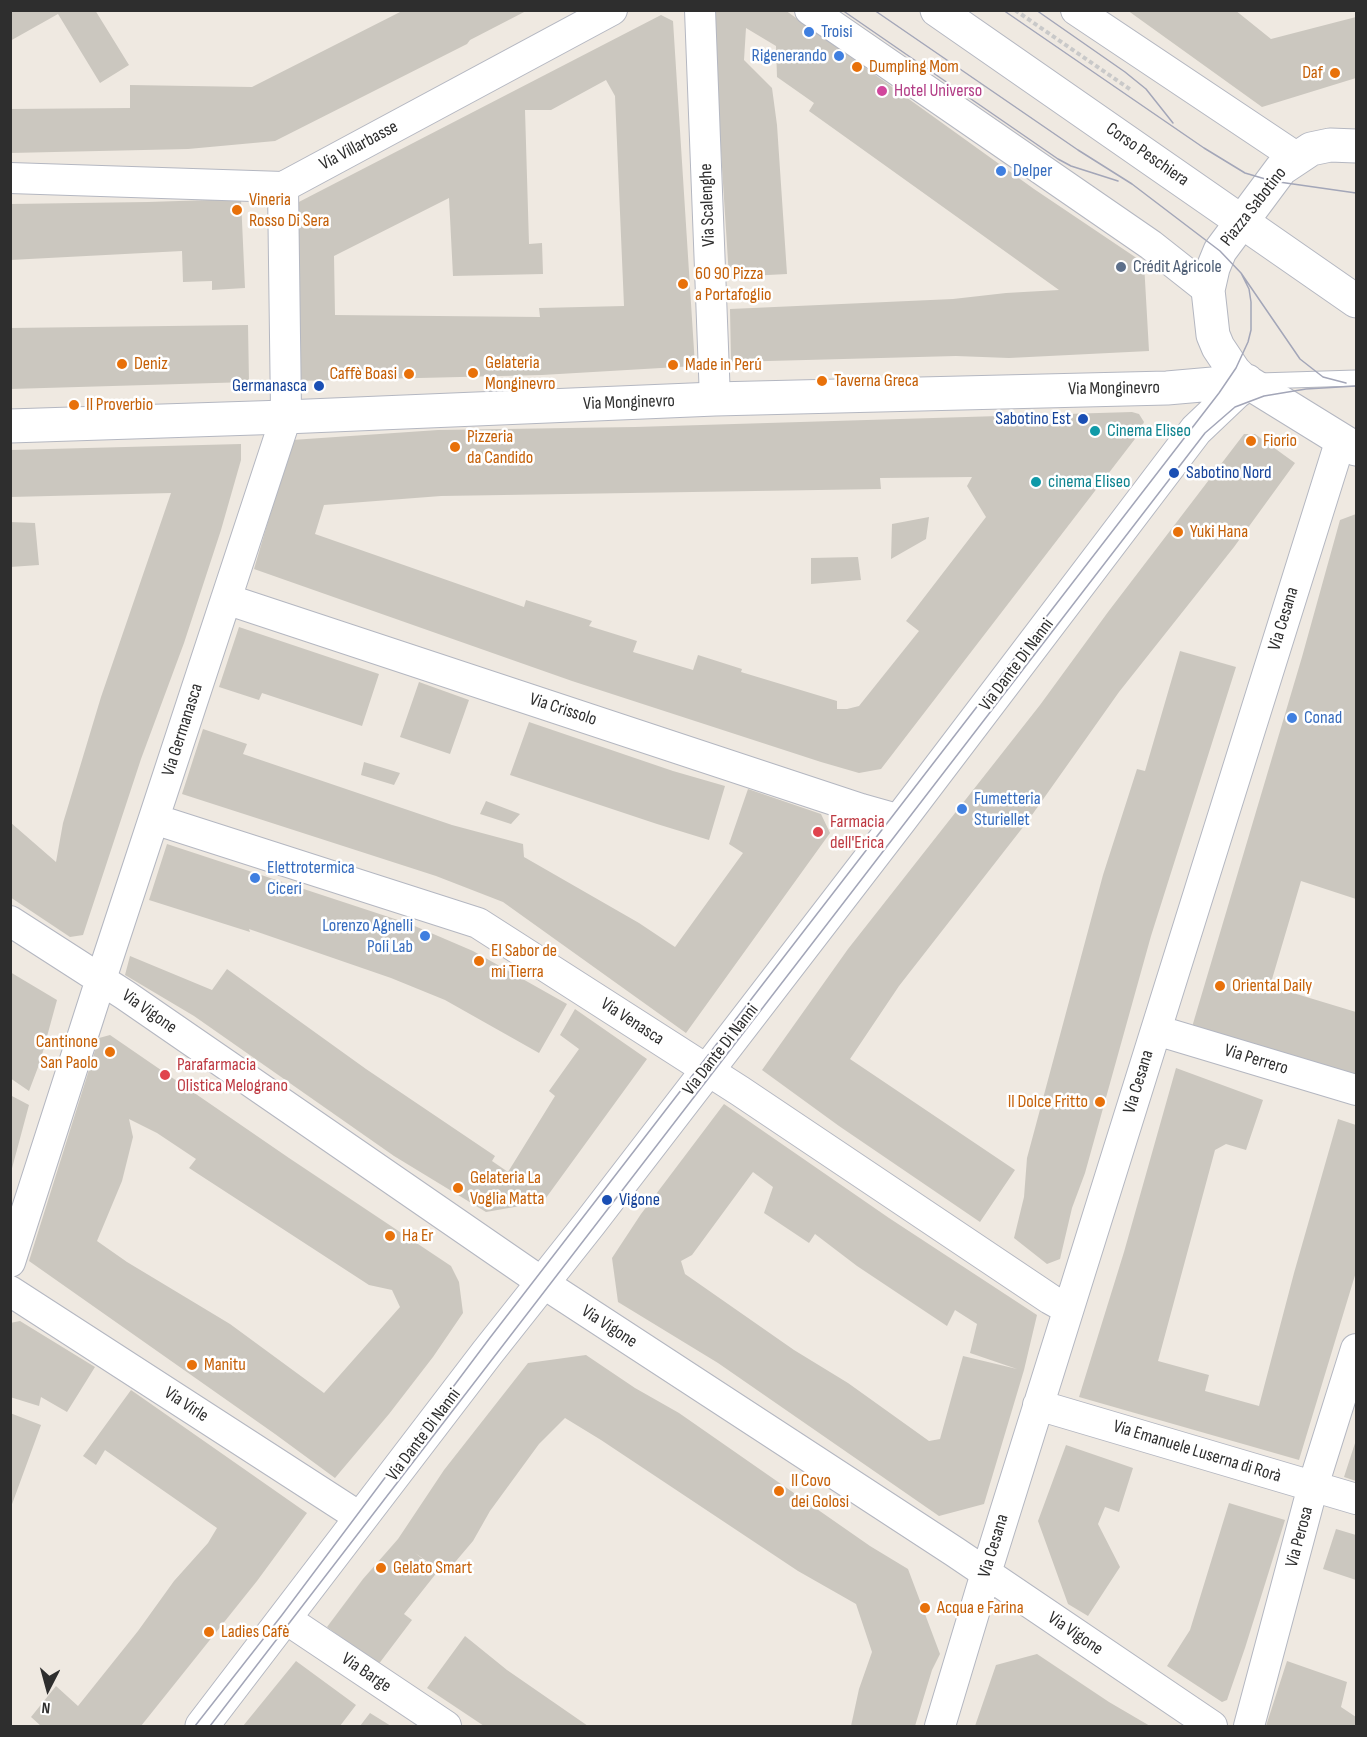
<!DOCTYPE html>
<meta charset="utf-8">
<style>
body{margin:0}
#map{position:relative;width:1367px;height:1737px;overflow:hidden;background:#efe9e1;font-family:"Sofia Sans Condensed",sans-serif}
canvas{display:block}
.frame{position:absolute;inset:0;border:12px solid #2e2e2e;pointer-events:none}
.north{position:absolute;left:18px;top:1659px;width:60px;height:60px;-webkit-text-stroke:4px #fff;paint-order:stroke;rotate:186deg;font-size:16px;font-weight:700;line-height:24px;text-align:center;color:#2e2e2e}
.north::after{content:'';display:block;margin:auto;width:21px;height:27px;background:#2e2e2e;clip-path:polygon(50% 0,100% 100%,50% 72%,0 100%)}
</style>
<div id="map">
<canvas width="1367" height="1737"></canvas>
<div class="frame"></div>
<div class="north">N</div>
</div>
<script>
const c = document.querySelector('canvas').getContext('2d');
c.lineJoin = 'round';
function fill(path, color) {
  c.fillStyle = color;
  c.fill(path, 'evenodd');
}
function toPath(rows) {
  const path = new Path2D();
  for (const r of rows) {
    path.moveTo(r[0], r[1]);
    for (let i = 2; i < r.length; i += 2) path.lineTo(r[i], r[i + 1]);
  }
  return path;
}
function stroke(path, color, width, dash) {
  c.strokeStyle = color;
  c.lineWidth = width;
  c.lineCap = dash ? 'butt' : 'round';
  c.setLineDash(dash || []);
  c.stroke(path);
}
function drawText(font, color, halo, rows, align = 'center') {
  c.font = font + ' "Sofia Sans Condensed",sans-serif';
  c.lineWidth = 5;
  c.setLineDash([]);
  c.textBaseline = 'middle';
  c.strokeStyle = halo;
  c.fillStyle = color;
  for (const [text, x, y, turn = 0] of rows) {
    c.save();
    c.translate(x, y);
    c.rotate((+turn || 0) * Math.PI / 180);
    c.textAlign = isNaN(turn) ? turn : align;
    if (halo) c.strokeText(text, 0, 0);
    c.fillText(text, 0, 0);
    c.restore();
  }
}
fill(toPath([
 [10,10,95,10,129,65,100,83,58,14,10,41],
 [404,10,528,10,470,40,467,44,275,141,188,149,10,153,10,109,130,108,130,85,252,87],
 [712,10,785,10,1034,189,1144,263,1149,351,1009,358,956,356,731,362,730,309,953,299,1006,293,1059,290,809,111,814,103,777,77,776,46,746,28,744,60,772,88,777,125,787,274,729,277],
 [1127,10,1235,10,1271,39,1356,17,1356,78,1262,107],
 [661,15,673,21,695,366,542,375,296,381,293,205],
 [606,80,615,96,624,306,539,308,540,317,335,315,334,256,449,198,453,276,543,274,542,243,529,244,525,110,551,110],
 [241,199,245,288,212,290,212,281,183,282,182,251,10,260,10,204,148,202],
 [248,325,249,382,10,389,10,328],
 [1132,412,1139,414,1144,422,1138,435,881,769,859,773,821,762,572,681,254,569,292,440,438,430,635,427],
 [972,477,967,486,986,517,906,621,919,631,859,706,847,709,837,709,837,701,741,672,742,669,698,655,693,670,633,652,637,641,589,626,592,621,526,600,524,607,315,534,324,505,441,496,881,489,880,478],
 [1244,434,1255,434,1295,463,1234,547,1119,692,1027,822,899,986,850,1059,1015,1170,980,1222,839,1126,762,1070,848,949,1040,705,1108,612],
 [241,444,241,460,221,530,184,643,141,759,83,935,70,937,10,897,10,822,56,862,63,823,101,697,171,493,10,497,10,450],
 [1356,514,1356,899,1301,881,1270,986,1356,1012,1356,1074,1192,1027,1302,657,1340,520],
 [929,517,926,539,891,559,892,524],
 [10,522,35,523,39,565,10,567],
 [858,557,861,580,811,584,811,558],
 [239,627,379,674,362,726,262,693,259,700,219,687],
 [1180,651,1236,667,1151,936,1085,1173,1072,1208,1060,1259,1047,1264,1014,1238,1024,1197,1027,1158,1103,875,1137,769,1145,771],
 [419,682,469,700,450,754,400,737],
 [529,722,673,771,725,786,709,840,657,824,510,775],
 [203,729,247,744,243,754,452,825,523,844,524,857,639,923,675,947,743,853,729,844,748,789,821,814,830,833,686,1033,503,902,436,876,182,794],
 [364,762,400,773,394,785,361,775],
 [486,801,520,814,511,824,480,814],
 [167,844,410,924,473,951,567,1004,539,1053,445,1000,391,978,249,929,250,932,149,900],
 [130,956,212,990,227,969,366,1069,495,1156,492,1161,508,1172,555,1096,549,1091,579,1049,560,1035,575,1009,647,1059,543,1202,486,1212,394,1156,194,1016,125,975],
 [10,972,57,1000,40,1062,29,1091,10,1078],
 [110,1035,289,1158,451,1266,459,1282,463,1313,433,1357,389,1414,335,1478,275,1434,29,1261,99,1038],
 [129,1119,157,1133,196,1159,189,1168,369,1285,392,1290,400,1307,324,1393,230,1324,127,1262,97,1241,122,1181,133,1137],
 [1176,1068,1263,1100,1246,1150,1226,1144,1215,1150,1158,1361,1209,1375,1205,1391,1259,1406,1294,1273,1338,1119,1356,1125,1356,1272,1299,1460,1079,1397,1124,1252],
 [10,1095,29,1105,11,1172,10,1172],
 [724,1104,889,1218,1037,1315,1024,1370,984,1504,939,1516,718,1363,618,1302,612,1258,641,1214],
 [753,1172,773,1187,764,1213,809,1243,815,1234,857,1266,947,1326,955,1310,977,1324,970,1353,1017,1369,963,1356,940,1439,929,1441,848,1383,794,1350,685,1274,681,1261,692,1255],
 [20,1321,95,1367,67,1412,41,1397,39,1406,10,1397,10,1323],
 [586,1355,635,1388,679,1413,870,1546,908,1569,940,1654,932,1670,915,1726,851,1726,859,1689,872,1652,856,1604,798,1571,601,1440,565,1418,539,1444,490,1511,473,1541,445,1574,415,1553,438,1571,404,1614,412,1620,378,1665,327,1627,363,1579,398,1539,444,1470,528,1363],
 [131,1390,307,1513,257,1581,141,1726,41,1726,31,1717,56,1686,78,1706,138,1631,174,1581,208,1543,217,1528,105,1450,96,1465,83,1456],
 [10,1413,41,1425,11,1507,10,1507],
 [1356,1440,1356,1481,1344,1477],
 [1066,1445,1133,1468,1119,1512,1105,1507,1098,1524,1120,1567,1088,1616,1068,1604,1038,1521],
 [1229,1503,1285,1520,1245,1648,1227,1700,1222,1702,1167,1666,1190,1630],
 [1336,1529,1356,1535,1356,1580,1323,1569],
 [465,1636,507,1670,588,1726,484,1726,427,1688],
 [1037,1654,1109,1702,1150,1726,975,1726,996,1665],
 [296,1661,356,1705,340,1726,243,1726],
 [1287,1661,1347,1682,1341,1707,1356,1717,1356,1726,1266,1726],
 [370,1713,391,1726,360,1726]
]), '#cbc7bf');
const service = toPath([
 [1259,381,1356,378]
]);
const minor = toPath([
 [700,10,715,399],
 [810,10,1151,245,1208,290],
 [1076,10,1296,157],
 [10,178,283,187,612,10],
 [226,599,861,809,900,820],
 [154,819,478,923,740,1091,1050,1299,1068,1309],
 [10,921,125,995,543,1283,955,1552,1212,1726],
 [1156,1030,1356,1090],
 [10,1262,101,979,284,423,286,411,283,187],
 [10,1291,361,1518],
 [1038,1405,1356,1499],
 [286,1619,446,1726],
 [940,1726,986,1573,1341,439],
 [1249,1726,1313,1486,1356,1349]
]);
const tertiary = toPath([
 [1356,146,1330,145,1311,149,1281,169,1220,251,1213,268,1208,290,1213,335,1218,347,1234,371,1241,378,1356,449],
 [10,426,285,417,715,399,1167,388,1247,381],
 [202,1726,487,1353,590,1223,900,820,1196,430,1236,392,1249,383]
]);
const secondary = toPath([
 [937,10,1356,301]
]);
stroke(service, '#b4b7c1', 17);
stroke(minor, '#b4b7c1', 32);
stroke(tertiary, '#b4b7c1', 35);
stroke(secondary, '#b4b7c1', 35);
stroke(toPath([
 [1015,10,1131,90]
]), '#c9c9c9', 4, [4.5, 3]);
stroke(service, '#fff', 15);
stroke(minor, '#fff', 30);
stroke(tertiary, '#fff', 33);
stroke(secondary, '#fff', 33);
stroke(toPath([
 [842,10,1058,159,1071,166,1118,181],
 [874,10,1078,150,1132,184,1220,251,1241,273,1300,359,1323,377,1346,383],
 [1003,10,1204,148,1245,173,1272,181,1356,193],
 [1036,10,1125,72,1146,89,1173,123],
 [195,1726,282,1615,489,1339,1219,393,1236,368,1248,342,1251,330,1251,302,1249,289,1241,273],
 [210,1726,1205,433,1235,407,1264,396,1306,389,1356,386]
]), '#a3a6b8', 1.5);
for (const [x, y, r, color] of [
 [809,32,6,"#3f7fe0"],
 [839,56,6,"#3f7fe0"],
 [857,67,6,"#e8710a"],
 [1335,73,6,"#e8710a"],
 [882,91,6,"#d1479c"],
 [1001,171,6,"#3f7fe0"],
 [237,210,6,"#e8710a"],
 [1121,267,6,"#5c6f8a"],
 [683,284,6,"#e8710a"],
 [122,364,6,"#e8710a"],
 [673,365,6,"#e8710a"],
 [473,373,6,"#e8710a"],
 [409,374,6,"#e8710a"],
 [822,381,6,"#e8710a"],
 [319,386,6,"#1a4fb4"],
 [74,405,6,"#e8710a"],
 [1083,419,6,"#1a4fb4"],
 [1095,431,6,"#0f9aa8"],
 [1251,441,6,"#e8710a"],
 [455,447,6,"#e8710a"],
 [1174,473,6,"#1a4fb4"],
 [1036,482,6,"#0f9aa8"],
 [1178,532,6,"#e8710a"],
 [1292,718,6,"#3f7fe0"],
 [962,809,6,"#3f7fe0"],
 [818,832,6,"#e0444e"],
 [255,878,6,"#3f7fe0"],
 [425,936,6,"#3f7fe0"],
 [479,961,6,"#e8710a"],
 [1220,986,6,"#e8710a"],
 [110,1052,6,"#e8710a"],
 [165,1075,6,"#e0444e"],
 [1100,1102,6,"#e8710a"],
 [458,1188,6,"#e8710a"],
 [607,1200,6,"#1a4fb4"],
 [390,1236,6,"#e8710a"],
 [192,1365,6,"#e8710a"],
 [779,1491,6,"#e8710a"],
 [381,1568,6,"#e8710a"],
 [925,1608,6,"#e8710a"],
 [209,1632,6,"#e8710a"]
]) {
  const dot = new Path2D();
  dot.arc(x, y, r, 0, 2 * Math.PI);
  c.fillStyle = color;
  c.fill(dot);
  stroke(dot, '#fff', 2);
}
drawText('18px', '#366cbe', '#fff', [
 ["Troisi",821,32],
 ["Rigenerando",827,56,"right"],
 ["Delper",1013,171],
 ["Conad",1304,718],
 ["Fumetteria",974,799],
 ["Sturiellet",974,820],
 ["Elettrotermica",267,868],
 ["Ciceri",267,889],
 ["Lorenzo Agnelli",413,926,"right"],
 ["Poli Lab",413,947,"right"]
], 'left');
drawText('18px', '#c56008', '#fff', [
 ["Dumpling Mom",869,67],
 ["Daf",1323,73,"right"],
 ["Vineria",249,200],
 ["Rosso Di Sera",249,221],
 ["60 90 Pizza",695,274],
 ["a Portafoglio",695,295],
 ["Gelateria",485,363],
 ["Monginevro",485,384],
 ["Deniz",134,364],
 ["Made in Perú",685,365],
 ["Caffè Boasi",397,374,"right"],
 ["Taverna Greca",834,381],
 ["Il Proverbio",86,405],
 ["Pizzeria",467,437],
 ["da Candido",467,458],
 ["Fiorio",1263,441],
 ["Yuki Hana",1190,532],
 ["El Sabor de",491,951],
 ["mi Tierra",491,972],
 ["Oriental Daily",1232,986],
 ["Cantinone",98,1042,"right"],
 ["San Paolo",98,1063,"right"],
 ["Il Dolce Fritto",1088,1102,"right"],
 ["Gelateria La",470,1178],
 ["Voglia Matta",470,1199],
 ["Ha Er",402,1236],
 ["Manitu",204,1365],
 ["Il Covo",791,1481],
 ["dei Golosi",791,1502],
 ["Gelato Smart",393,1568],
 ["Acqua e Farina",937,1608],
 ["Ladies Cafè",221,1632]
], 'left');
drawText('18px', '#b23c85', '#fff', [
 ["Hotel Universo",894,91]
], 'left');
drawText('18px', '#2e2e2e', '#fff', [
 ["Via Villarbasse",359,146,-28],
 ["Corso Peschiera",1147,155,35],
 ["Via Scalenghe",708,205,-92],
 ["Piazza Sabotino",1254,207,-52],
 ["Via Monginevro",1114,389,-1],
 ["Via Monginevro",629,403,-2],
 ["Via Cesana",1284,619,-73],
 ["Via Dante Di Nanni",1017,665,-53],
 ["Via Crissolo",563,710,18],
 ["Via Germanasca",183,730,-72],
 ["Via Vigone",149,1012,35],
 ["Via Venasca",632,1022,33],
 ["Via Dante Di Nanni",721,1050,-52],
 ["Via Perrero",1256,1060,17],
 ["Via Cesana",1139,1082,-73],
 ["Via Vigone",609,1327,33],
 ["Via Virle",186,1405,33],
 ["Via Dante Di Nanni",424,1435,-53],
 ["Via Emanuele Luserna di Rorà",1197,1452,17],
 ["Via Perosa",1300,1537,-75],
 ["Via Cesana",994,1546,-73],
 ["Via Vigone",1075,1634,34],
 ["Via Barge",366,1673,34]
]);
drawText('18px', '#4e5e75', '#fff', [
 ["Crédit Agricole",1133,267]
], 'left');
drawText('18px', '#164399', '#fff', [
 ["Germanasca",307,386],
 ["Sabotino Est",1071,419],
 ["Sabotino Nord",1186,473,"left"],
 ["Vigone",619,1200,"left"]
], 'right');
drawText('18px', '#0d838f', '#fff', [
 ["Cinema Eliseo",1107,431],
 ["cinema Eliseo",1048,482]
], 'left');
drawText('18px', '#be3a42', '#fff', [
 ["Farmacia",830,822],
 ["dell'Erica",830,843],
 ["Parafarmacia",177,1065],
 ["Olistica Melograno",177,1086]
], 'left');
</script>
